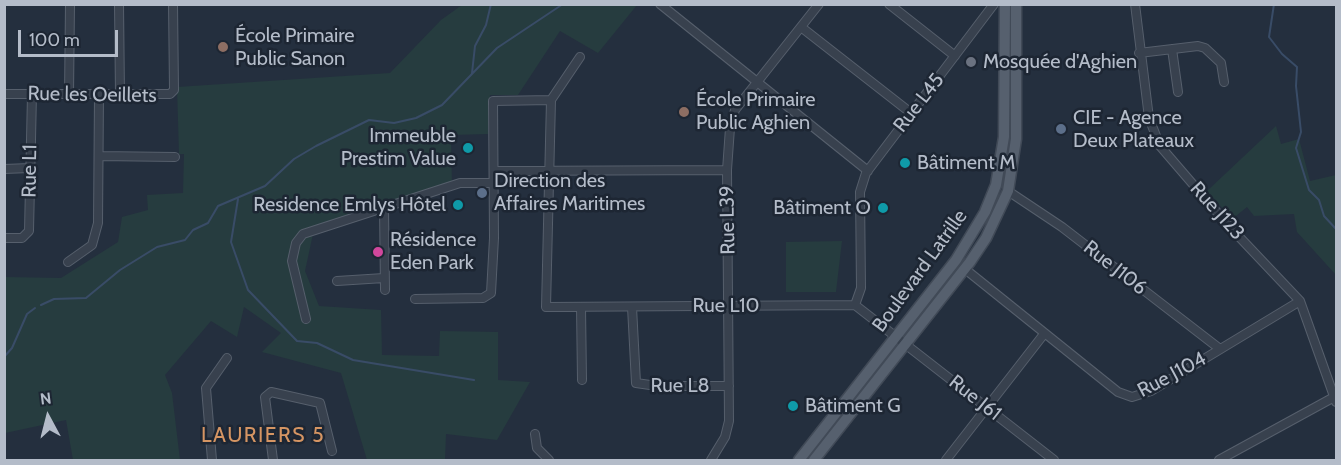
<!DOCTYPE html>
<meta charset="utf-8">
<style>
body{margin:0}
#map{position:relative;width:1341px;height:465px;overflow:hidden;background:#242f3e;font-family:Cabin,sans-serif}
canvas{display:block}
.frame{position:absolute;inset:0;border:6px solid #b4bcc9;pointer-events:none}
.north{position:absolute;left:18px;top:387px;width:60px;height:60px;-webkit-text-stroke:4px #1d2633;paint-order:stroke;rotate:353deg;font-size:16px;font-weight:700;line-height:24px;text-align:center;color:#b4bcc9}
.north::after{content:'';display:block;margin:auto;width:21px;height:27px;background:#b4bcc9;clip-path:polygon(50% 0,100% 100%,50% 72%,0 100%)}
.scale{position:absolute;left:18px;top:30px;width:100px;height:27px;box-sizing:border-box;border:3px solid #b4bcc9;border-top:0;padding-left:8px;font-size:18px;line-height:21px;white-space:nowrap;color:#b4bcc9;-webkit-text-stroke:4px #1d2633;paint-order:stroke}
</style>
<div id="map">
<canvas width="1341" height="465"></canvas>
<div class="frame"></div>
<div class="north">N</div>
<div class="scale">100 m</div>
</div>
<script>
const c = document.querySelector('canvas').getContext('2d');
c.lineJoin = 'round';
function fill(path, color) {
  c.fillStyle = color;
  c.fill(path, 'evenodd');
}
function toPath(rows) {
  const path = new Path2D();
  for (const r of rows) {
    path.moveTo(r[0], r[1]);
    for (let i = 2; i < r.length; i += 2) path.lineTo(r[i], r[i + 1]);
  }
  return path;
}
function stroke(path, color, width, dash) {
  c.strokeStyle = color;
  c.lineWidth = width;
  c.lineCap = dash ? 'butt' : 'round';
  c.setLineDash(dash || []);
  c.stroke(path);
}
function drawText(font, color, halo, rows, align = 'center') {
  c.font = font + ' Cabin,sans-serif';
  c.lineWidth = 5;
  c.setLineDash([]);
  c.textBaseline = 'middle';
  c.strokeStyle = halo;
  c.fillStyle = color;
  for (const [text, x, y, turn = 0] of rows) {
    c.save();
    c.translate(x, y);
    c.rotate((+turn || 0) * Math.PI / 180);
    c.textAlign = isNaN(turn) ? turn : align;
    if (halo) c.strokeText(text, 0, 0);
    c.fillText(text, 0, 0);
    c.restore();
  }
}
fill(toPath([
 [462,5,637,5,598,53,560,31,518,95,490,95,488,134,451,135,452,188,313,234,305,271,319,306,381,310,382,355,439,356,440,331,498,332,498,380,530,382,497,440,446,434,445,460,367,460,341,373,262,352,281,333,244,307,237,337,211,321,165,375,172,393,180,460,73,460,66,420,5,433,5,277,61,278,118,242,122,217,148,210,147,195,183,193,184,154,179,154,177,87,390,73,441,20],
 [1276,126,1281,144,1299,139,1310,181,1336,175,1336,275,1297,232,1294,214,1254,216,1247,207,1232,219,1207,191],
 [842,241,836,292,786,292,786,242]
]), '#263c3f');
stroke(toPath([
 [1274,4,1269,37,1282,54,1297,67,1296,86,1301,132,1296,148,1309,190,1319,200,1324,216,1336,229],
 [472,73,475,46,486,25,491,4],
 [238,199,231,242,248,290,297,341,317,343,353,360,474,380],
 [41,305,54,299,86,298,120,270,157,247,185,240,193,230,208,223,218,206,265,186,294,159,316,146,369,120,394,123,416,118,442,105,497,48,563,4],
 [4,357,12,348,27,314,35,308]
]), '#394c67', 2);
const minor = toPath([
 [119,4,120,96],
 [660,4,868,171],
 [889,4,955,56],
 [1135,4,1149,118,1160,146,1228,225,1300,301,1336,402],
 [801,27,911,113],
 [1172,49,1178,92],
 [1139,53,1198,46,1205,48,1221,63,1224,82],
 [4,94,170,94,174,90,173,4],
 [69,95,70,4],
 [551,100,546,307,855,305,1054,460],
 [551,100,580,57],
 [99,156,175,157],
 [4,169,30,168],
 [494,171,727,170],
 [1008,191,1062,227,1220,349],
 [384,207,385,290],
 [4,238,22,238,29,231,32,94],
 [68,262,92,245,98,223,99,95],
 [965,269,1118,392,1132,397,1151,391,1300,301],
 [337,281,384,278],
 [415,299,483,298,491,293,494,238,493,101,551,100],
 [855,305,861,288,860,192,866,173,994,4],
 [581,307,582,380],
 [632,307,636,383,657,386,729,386],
 [306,319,292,261,296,243,303,234,460,183,494,183],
 [535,434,537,448,549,460],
 [212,460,206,388,227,358],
 [273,460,265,397,271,392,320,403,332,451],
 [711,460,725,437,729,421,727,170,730,128,735,110,819,4],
 [946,460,1044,334],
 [1219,460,1336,396]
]);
const major = toPath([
 [799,460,956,260,985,212,996,185,1004,137,1005,4],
 [814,460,970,262,986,238,1008,191,1016,139,1016,4]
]);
stroke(minor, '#565f6c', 10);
stroke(major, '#414a57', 13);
stroke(minor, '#38414e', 8);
stroke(major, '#56606e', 10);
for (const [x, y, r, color] of [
 [223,47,6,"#8d6e63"],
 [971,62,6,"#6b7280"],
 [684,112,6,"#8d6e63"],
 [1061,129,6,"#5c6f8a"],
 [468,148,6,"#0f9aa8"],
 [905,163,6,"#0f9aa8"],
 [482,193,6,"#5c6f8a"],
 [458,205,6,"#0f9aa8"],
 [883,208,6,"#0f9aa8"],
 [378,252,6,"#d1479c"],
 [793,406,6,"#0f9aa8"]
]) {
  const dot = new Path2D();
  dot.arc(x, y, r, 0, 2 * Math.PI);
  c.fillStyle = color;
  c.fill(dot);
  stroke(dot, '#1d2633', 2);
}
drawText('20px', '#b4bcc9', '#1d2633', [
 ["École Primaire",235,36],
 ["Public Sanon",235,59],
 ["Mosquée d'Aghien",983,62],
 ["École Primaire",696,100],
 ["Public Aghien",696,123],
 ["CIE - Agence",1073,118],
 ["Deux Plateaux",1073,141],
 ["Immeuble",456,136,"right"],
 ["Prestim Value",456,159,"right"],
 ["Bâtiment M",917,163],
 ["Direction des",494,181],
 ["Affaires Maritimes",494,204],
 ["Residence Emlys Hôtel",446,205,"right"],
 ["Bâtiment O",871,208,"right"],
 ["Résidence",390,240],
 ["Eden Park",390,263],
 ["Bâtiment G",805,406]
], 'left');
drawText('20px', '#b4bcc9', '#1d2633', [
 ["Rue les Oeillets",92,95,1],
 ["Rue L45",919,103,-52],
 ["Rue L1",30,171,-89],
 ["Rue J123",1217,211,48],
 ["Rue L39",728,220,-91],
 ["Rue J106",1115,268,38],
 ["Boulevard Latrille",920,271,-54],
 ["Rue L10",726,306],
 ["Rue J104",1172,375,-28],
 ["Rue L8",680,386],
 ["Rue J61",975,398,38]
]);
c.letterSpacing = '1.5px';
drawText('21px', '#d59563', '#1d2633', [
 ["LAURIERS 5",263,436]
]);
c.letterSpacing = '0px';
</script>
